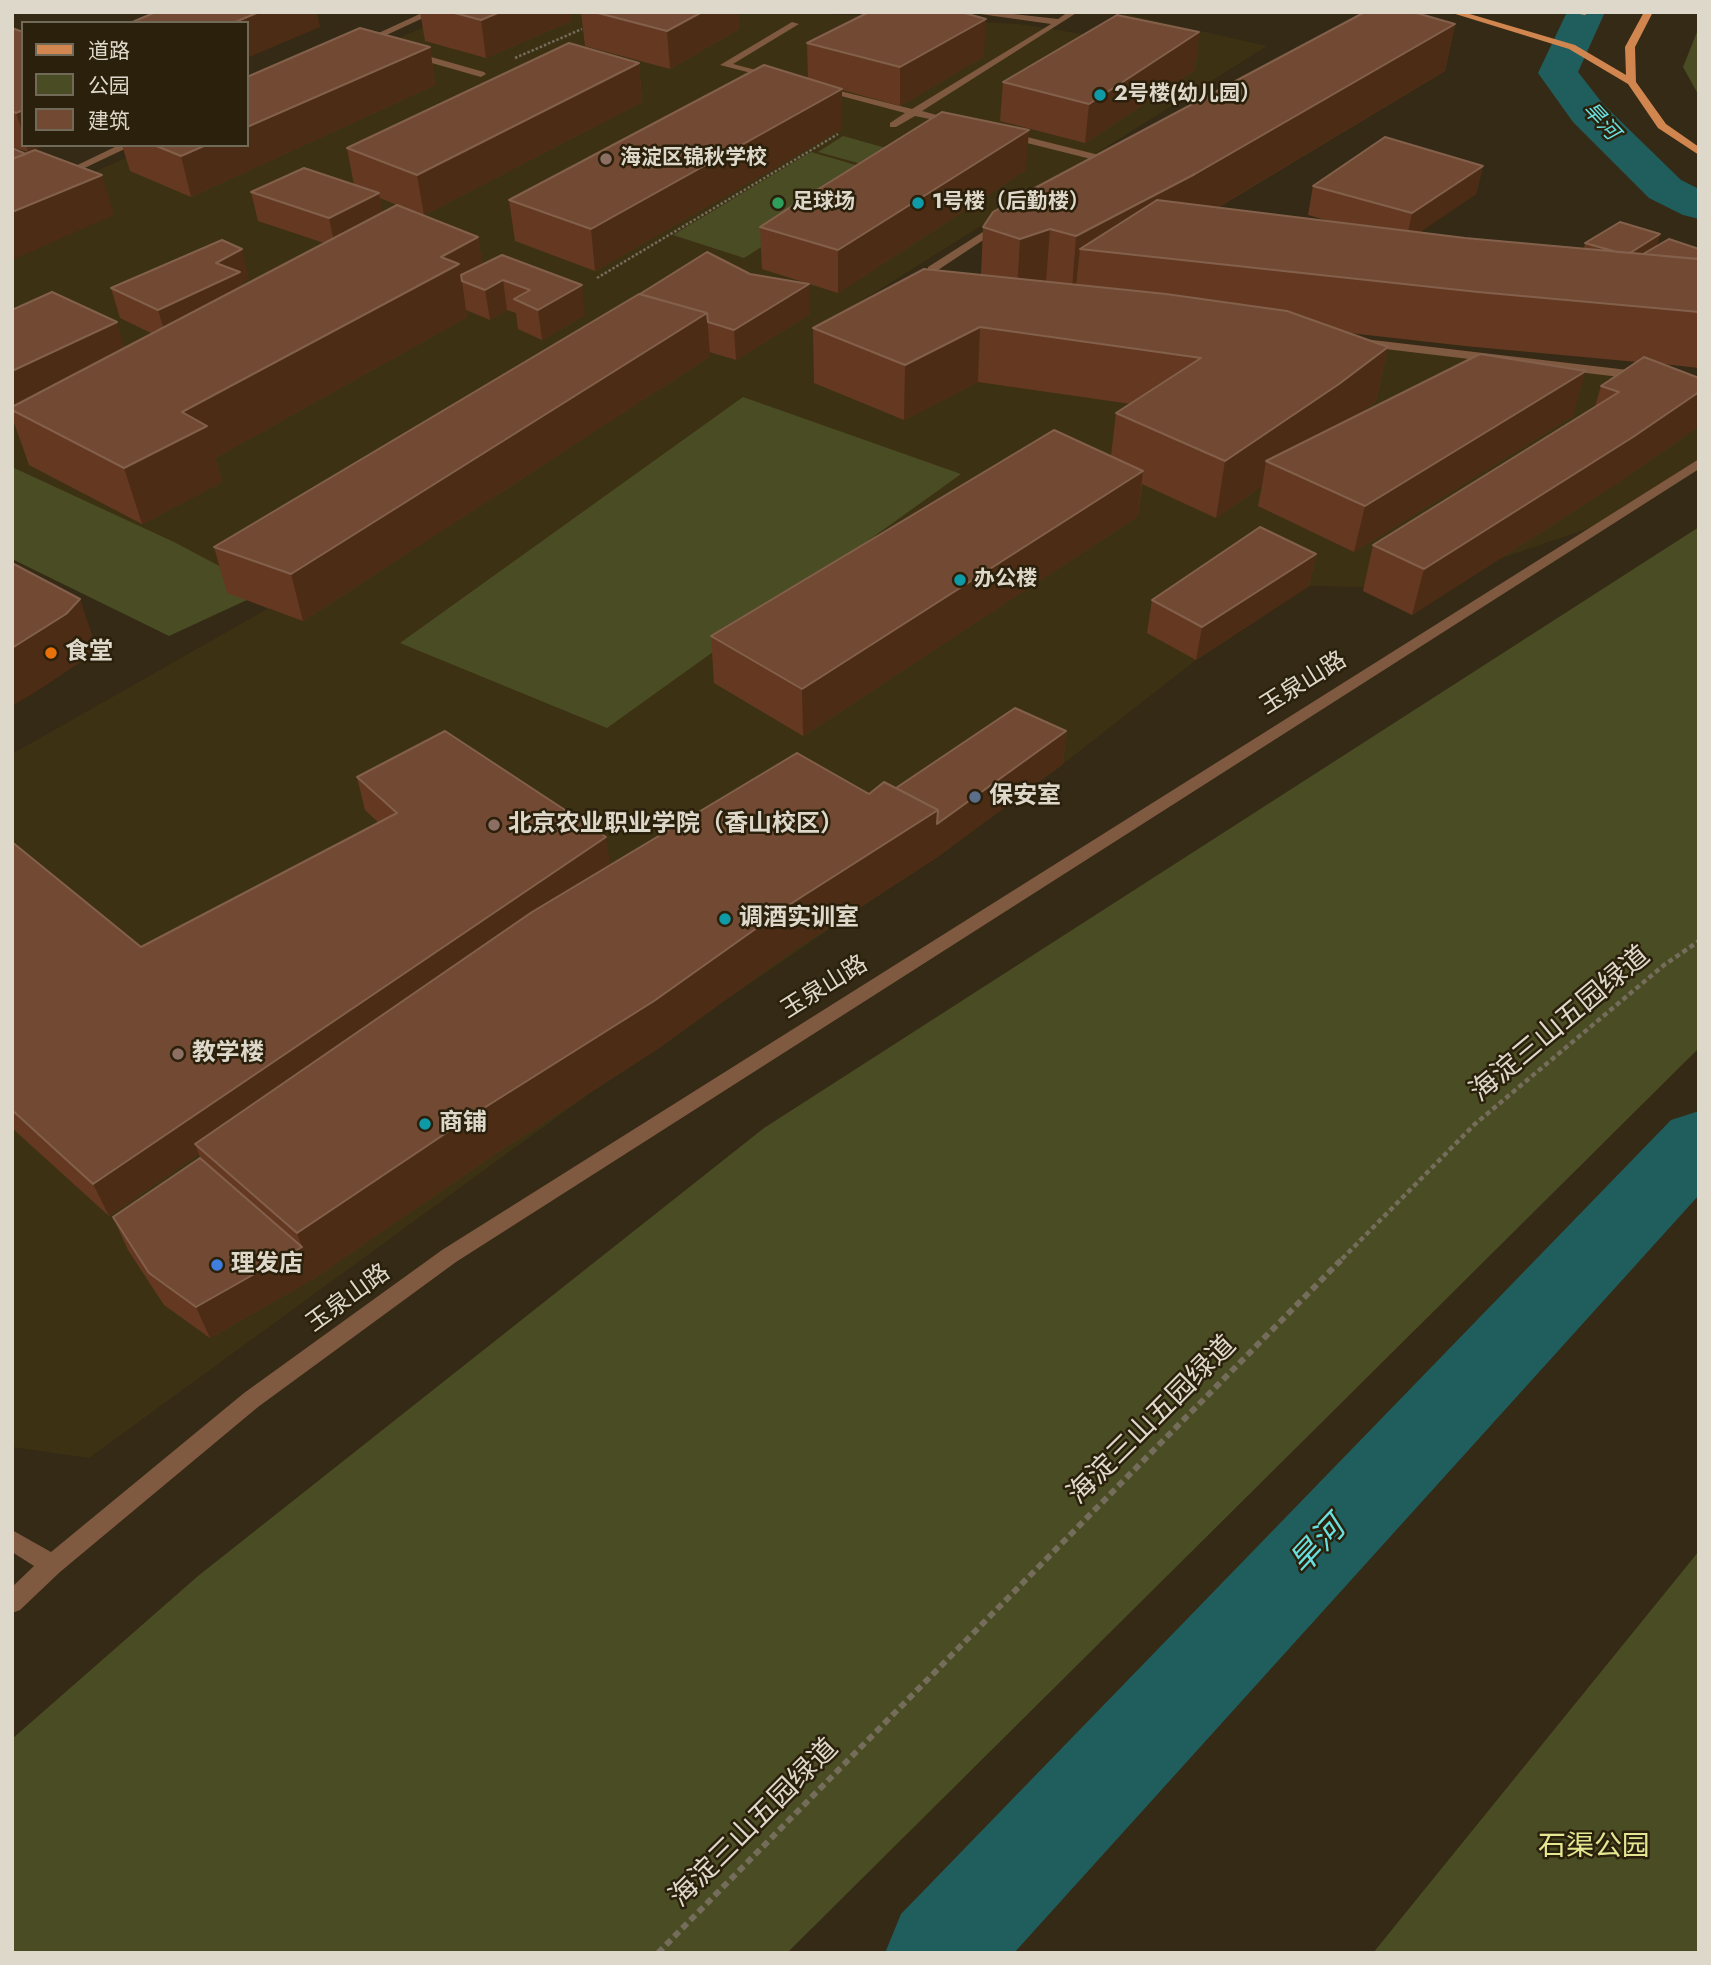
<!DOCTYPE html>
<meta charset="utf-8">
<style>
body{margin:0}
#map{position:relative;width:1711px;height:1965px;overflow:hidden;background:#342a15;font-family:Jost,"Noto Sans SC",sans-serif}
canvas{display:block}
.frame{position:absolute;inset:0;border:14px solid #ded8cb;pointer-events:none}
.legend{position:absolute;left:21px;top:21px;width:228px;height:126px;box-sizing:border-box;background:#2a200b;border:2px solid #726a58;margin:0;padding:9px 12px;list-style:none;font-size:21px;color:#ded8cb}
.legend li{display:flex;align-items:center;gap:14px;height:35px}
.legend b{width:35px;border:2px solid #726a58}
</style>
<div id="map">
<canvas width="1711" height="1965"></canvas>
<div class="frame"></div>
<ul class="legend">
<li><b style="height:9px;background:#d1854f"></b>道路</li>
<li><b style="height:19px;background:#4a4c24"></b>公园</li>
<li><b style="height:19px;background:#724a33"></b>建筑</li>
</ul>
</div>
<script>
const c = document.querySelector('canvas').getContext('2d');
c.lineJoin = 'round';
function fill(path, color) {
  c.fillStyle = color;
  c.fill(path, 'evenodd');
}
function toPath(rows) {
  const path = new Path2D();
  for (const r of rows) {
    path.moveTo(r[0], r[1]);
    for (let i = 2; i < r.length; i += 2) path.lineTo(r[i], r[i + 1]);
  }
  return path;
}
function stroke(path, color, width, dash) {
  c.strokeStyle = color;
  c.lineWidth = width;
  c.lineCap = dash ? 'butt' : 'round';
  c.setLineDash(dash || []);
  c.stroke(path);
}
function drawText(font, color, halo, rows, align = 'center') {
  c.font = font + ' Jost,"Noto Sans SC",sans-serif';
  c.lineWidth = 5;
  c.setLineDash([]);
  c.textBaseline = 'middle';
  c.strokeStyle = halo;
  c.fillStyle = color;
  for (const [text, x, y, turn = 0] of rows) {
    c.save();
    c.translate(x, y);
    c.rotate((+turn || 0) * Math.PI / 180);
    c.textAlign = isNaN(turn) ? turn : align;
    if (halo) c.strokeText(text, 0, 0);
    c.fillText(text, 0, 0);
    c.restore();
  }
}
fill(toPath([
 [458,12,789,12,1019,24,1089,35,1125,14,1267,46,844,312,969,299,1699,382,1699,463,1604,523,1415,588,1309,586,1196,660,1063,764,891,887,597,1088,89,1458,12,1447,12,754,267,609,12,483,12,155,94,172,155,145,247,145,247,105]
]), '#3d3114');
fill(toPath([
 [1699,27,1699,96,1683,67],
 [843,136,900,152,876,168,818,152],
 [811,152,880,172,744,258,673,235],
 [743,397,961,474,607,728,400,643],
 [12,467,174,542,255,585,249,599,169,636,12,559],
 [1699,527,1699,1048,787,1953,12,1953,12,1739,198,1576,764,1128],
 [1699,1551,1699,1953,1373,1953]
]), '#4a4c24');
fill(toPath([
 [1567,12,1605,12,1578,72,1603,104,1681,180,1699,189,1699,219,1683,215,1649,198,1573,122,1538,73,1567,12],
 [1699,1111,1699,1195,1014,1953,885,1953,901,1914,1671,1120,1699,1111]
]), '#205e5e');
stroke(toPath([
 [515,58,582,29],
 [597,278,838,134]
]), '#756d5b', 2.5, [2.5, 2]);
stroke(toPath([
 [1342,1259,1475,1124,1664,965,1699,941]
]), '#756d5b', 4.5, [5, 3.5]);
stroke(toPath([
 [658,1953,1344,1257]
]), '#756d5b', 6, [7, 4.5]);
fill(toPath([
 [424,12,436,12,365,45,357,43,424,12],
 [966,12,996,12,1058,19,1068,12,1078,12,922,111,959,121,959,125,915,116,896,127,890,127,890,123,905,113,815,89,820,86,912,109,1051,24,966,12],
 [792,22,799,24,733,64,775,75,775,79,720,65,792,22],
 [410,51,484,72,486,74,481,77,407,56,407,52,410,51],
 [1007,132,1107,157,1108,159,1103,162,1003,137,1003,133,1007,132],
 [119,145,133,145,74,173,65,171,119,145],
 [997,223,1006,225,938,270,939,283,945,286,945,290,930,287,928,267,997,223],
 [1364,339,1645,372,1651,376,1645,380,1360,346,1360,340,1364,339],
 [1699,459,1699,469,456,1262,258,1407,60,1572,20,1610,12,1613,12,1587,34,1566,12,1552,12,1530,51,1552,244,1393,442,1250,1699,459]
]), '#7f5940');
fill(toPath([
 [1449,12,1463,12,1575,45,1626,75,1625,47,1644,12,1653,12,1635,47,1636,82,1666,124,1699,147,1699,155,1658,128,1628,84,1569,49,1449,12],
 [1569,12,1589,12,1585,15,1569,12]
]), '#d1854f');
fill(toPath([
 [420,12,571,12,571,21,486,58,425,41],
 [581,12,738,12,739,29,670,69,585,46],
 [1455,24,1445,71,1217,208,1333,222,1308,215,1313,186,1483,166,1476,194,1419,232,1465,238,1584,249,1585,243,1660,234,1656,247,1699,249,1699,368,1663,364,1696,428,1619,482,1412,615,1363,591,1373,545,1595,407,1601,386,1637,362,1465,346,1349,333,1388,347,1376,401,1361,413,1573,416,1354,552,1258,506,1262,486,1216,518,1142,484,1138,516,803,736,714,683,711,636,1111,456,1116,413,1131,404,978,382,904,420,814,383,813,328,981,274,983,227],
 [12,28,23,32,23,145,45,145,28,152,12,147],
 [1199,32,1195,70,1085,143,1000,121,1003,82],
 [807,43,984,56,900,106,842,90,842,129,595,271,515,241,509,200,808,79],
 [430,47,435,85,191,197,130,171,122,145,247,145],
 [639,63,642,102,424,215,478,237,482,264,585,315,542,340,518,329,516,313,507,310,490,320,466,310,467,317,215,458,222,482,142,524,29,465,12,417,12,310,125,348,153,334,120,318,111,288,249,278,242,282,243,286,324,243,258,221,251,192,354,185,347,148],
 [380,198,397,205,382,213],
 [1026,170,838,293,762,269,760,227],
 [639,294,810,314,736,360,709,352,710,356,303,621,227,593,214,547],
 [1316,554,1309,586,1196,660,1147,633,1152,600],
 [1066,731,1063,764,936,858,794,950,659,1048,486,1160,313,1279,210,1338,164,1305,128,1250,113,1217,200,1158,199,1154,109,1216,12,1128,12,842,141,947,379,823,365,810,357,777,610,866,896,788]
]), '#653921');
fill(toPath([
 [259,12,317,12,320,27,247,58,247,23,233,23],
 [500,12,571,12,571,21,486,58,481,20],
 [702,12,738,12,739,29,670,69,667,31],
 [986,19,984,56,900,106,900,67],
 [1455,24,1445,71,1188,225,1080,249,1076,286,1072,289,1076,236],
 [1199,32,1195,70,1085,143,1089,104],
 [430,47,435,85,191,197,181,156,206,145,247,145,247,127],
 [639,63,642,102,424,215,417,175],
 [842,89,842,129,595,271,591,229],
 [23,110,23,134,16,113],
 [1029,130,1026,170,838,293,838,250],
 [26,145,45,145,28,152],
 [1483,166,1476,194,1406,242,1412,213],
 [102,175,114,215,12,260,12,212],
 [379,193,384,222,335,247,329,218],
 [1050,229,1046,281,1017,291,1020,239],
 [1660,234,1655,249,1628,266,1628,255],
 [478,237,486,289,503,280,507,310,490,320,485,290,462,281,467,317,215,458,222,482,142,524,124,468,182,412,441,257],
 [242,249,249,278,242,282,247,302,167,340,158,310,216,263],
 [809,284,810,314,736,360,734,330],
 [582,285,585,315,542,340,538,310],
 [707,313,710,356,303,621,291,574],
 [117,322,126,352,12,407,12,371],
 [980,327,978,382,904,420,905,365],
 [1388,347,1376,401,1328,439,1266,461,1262,486,1216,518,1225,461],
 [1586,371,1573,416,1354,552,1365,506],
 [1699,392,1699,420,1696,428,1619,482,1412,615,1424,569],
 [1143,471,1138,516,803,736,802,689],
 [1316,554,1309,586,1196,660,1202,627],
 [80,599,96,646,82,661,42,688,12,706,12,648],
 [1066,731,1063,764,936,858,794,950,659,1048,486,1160,313,1279,297,1233,792,903,938,810],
 [606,837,611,871,195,1144,199,1154,109,1216,93,1184],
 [302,1247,313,1279,210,1338,196,1307]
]), '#4c2c14');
const building = toPath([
 [156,12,259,12,233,23,130,23,156,12],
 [451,12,500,12,481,20,451,12],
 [594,12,702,12,667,31,594,12],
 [869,12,961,12,986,19,900,67,807,43,869,12],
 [1365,12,1413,12,1455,24,1195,174,1076,236,1050,229,1020,239,983,227,993,212,1033,189,1365,12],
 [1117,15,1199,32,1089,104,1003,82,1117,15],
 [12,28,23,32,23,110,16,113,12,111,12,28],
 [360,28,430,47,247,127,247,77,360,28],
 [569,43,639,63,417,175,347,148,569,43],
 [764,65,842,89,591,229,509,200,764,65],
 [942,112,1029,130,838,250,760,227,809,195,942,112],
 [1385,137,1483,166,1412,213,1313,186,1385,137],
 [154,145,206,145,181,156,154,145],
 [12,148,26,154,12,159,12,148],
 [35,150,102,175,12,212,12,159,35,150],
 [304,168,379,193,329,218,251,192,304,168],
 [1157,200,1465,238,1699,259,1699,312,1478,292,1080,249,1157,200],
 [397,205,478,237,441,257,459,264,182,412,207,426,124,468,12,410,12,407,397,205],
 [1620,222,1660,234,1630,253,1617,252,1585,243,1620,222],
 [1669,239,1699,249,1699,258,1696,259,1643,254,1669,239],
 [222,240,242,249,216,263,240,272,158,310,111,288,222,240],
 [707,252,750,274,809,284,734,330,708,322,707,313,640,294,707,252],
 [502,255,582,285,538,310,514,299,530,290,503,280,485,290,462,281,461,275,502,255],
 [924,269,1166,294,1287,311,1388,347,1339,384,1225,461,1116,413,1201,358,980,327,905,365,813,328,924,269],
 [52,292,117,322,12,371,12,310,52,292],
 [639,294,707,313,291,574,214,547,639,294],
 [1480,354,1586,371,1365,506,1266,461,1480,354],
 [1644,357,1699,378,1699,392,1633,437,1424,569,1373,545,1619,392,1601,386,1644,357],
 [1054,430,1143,471,802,689,711,636,1054,430],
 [1260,527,1316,554,1202,627,1152,600,1260,527],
 [12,563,80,599,66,614,12,648,12,563],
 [1015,708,1066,731,937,824,938,810,896,788,1015,708],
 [445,731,606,837,93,1184,12,1110,12,842,141,947,397,813,357,777,445,731],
 [797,753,869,794,884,782,938,810,792,903,654,1001,476,1113,297,1233,195,1144,532,912,797,753],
 [200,1158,302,1247,196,1307,149,1273,113,1217,200,1158]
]);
fill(building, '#724a33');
stroke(building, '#83604b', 2);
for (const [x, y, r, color] of [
 [1100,95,7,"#0f9aa8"],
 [606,159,7,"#8d6e63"],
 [778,203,7,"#2e9e5b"],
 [918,203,7,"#0f9aa8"],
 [960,580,7,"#0f9aa8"],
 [51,653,7,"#e8710a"],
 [975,797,7,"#5c6f8a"],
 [494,825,7,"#8d6e63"],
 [725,919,7,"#0f9aa8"],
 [178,1054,7,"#8d6e63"],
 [425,1124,7,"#0f9aa8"],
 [217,1265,7,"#3f7fe0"]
]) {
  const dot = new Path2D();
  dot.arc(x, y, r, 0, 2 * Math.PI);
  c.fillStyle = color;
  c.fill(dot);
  stroke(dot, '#2a200b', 2.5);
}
drawText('bold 21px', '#ded8cb', '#2a200b', [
 ["2号楼(幼儿园）",1114,95],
 ["海淀区锦秋学校",620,159],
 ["足球场",792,203],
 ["1号楼（后勤楼）",932,203],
 ["办公楼",974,580]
], 'left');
drawText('italic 21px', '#68e0e0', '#2a200b', [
 ["旱河",1600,122,47]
]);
drawText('bold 24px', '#ded8cb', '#2a200b', [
 ["食堂",65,653],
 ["保安室",989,797],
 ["北京农业职业学院（香山校区）",508,825],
 ["调酒实训室",739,919],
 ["教学楼",192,1054],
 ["商铺",439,1124],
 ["理发店",231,1265]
], 'left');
drawText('24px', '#ded8cb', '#2a200b', [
 ["玉泉山路",1304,684,-32],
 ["玉泉山路",825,988,-32],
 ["玉泉山路",349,1299,-36]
]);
drawText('28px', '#ded8cb', '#2a200b', [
 ["海淀三山五园绿道",1561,1025,-40],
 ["海淀三山五园绿道",1153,1421,-45],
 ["海淀三山五园绿道",755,1824,-45]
]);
drawText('28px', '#e4e792', '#2a200b', [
 ["石渠公园",1594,1848]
]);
drawText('italic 32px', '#68e0e0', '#2a200b', [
 ["旱河",1319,1547,-47]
]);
</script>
